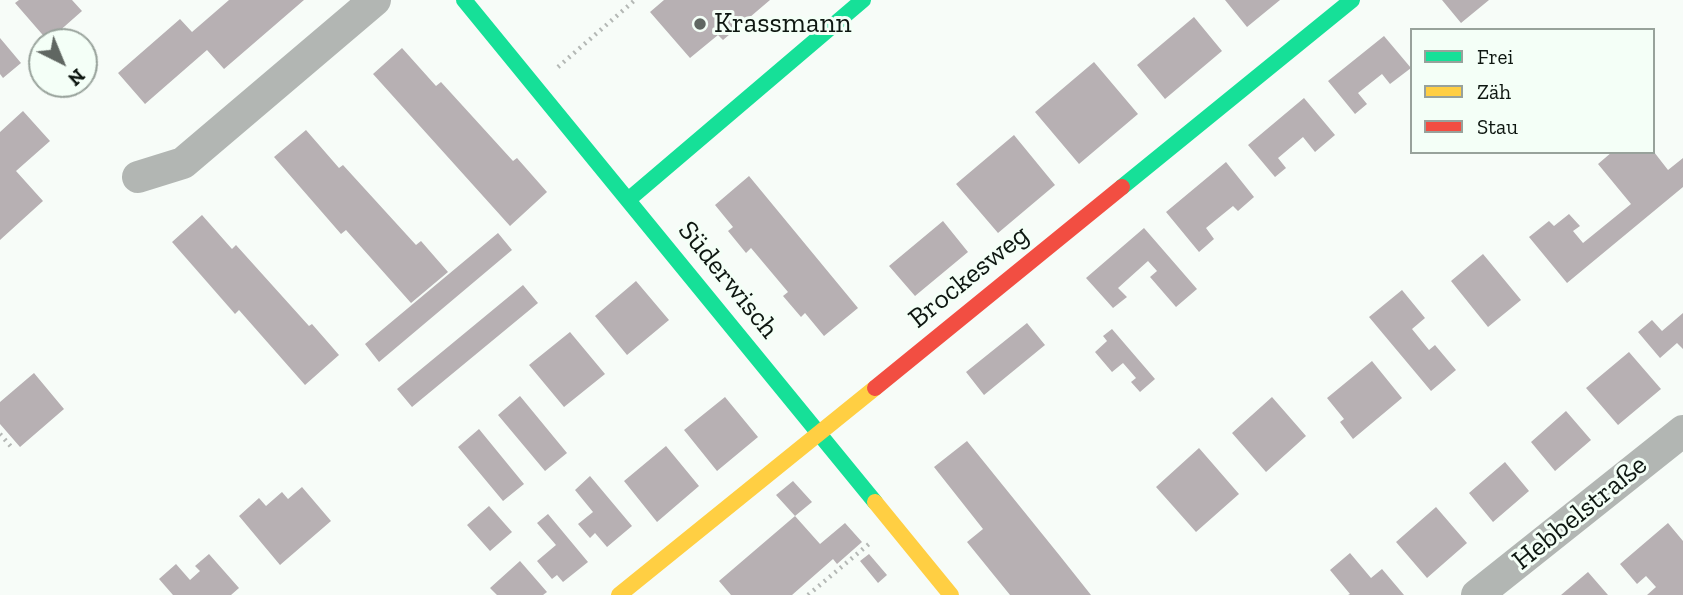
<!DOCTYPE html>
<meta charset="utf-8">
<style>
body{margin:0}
#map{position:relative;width:1683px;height:595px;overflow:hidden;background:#f7fcf8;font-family:"Zilla Slab",serif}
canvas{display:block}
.legend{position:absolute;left:1410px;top:28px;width:245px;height:126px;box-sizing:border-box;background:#f4fff7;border:2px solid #98a29b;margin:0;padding:9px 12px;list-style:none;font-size:21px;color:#0e1711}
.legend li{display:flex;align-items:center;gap:14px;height:35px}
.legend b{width:35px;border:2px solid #98a29b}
.north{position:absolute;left:28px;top:28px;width:70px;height:70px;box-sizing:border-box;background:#f4fff7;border:2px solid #98a29b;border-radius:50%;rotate:137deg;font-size:19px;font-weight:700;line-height:28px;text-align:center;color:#0e1711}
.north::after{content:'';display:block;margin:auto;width:24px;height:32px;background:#606762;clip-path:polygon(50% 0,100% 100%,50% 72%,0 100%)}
</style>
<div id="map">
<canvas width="1683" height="595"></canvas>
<ul class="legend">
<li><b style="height:9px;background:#16e098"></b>Frei</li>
<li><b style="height:9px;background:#ffcf43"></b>Zäh</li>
<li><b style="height:9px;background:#f24e42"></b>Stau</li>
</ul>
<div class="north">N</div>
</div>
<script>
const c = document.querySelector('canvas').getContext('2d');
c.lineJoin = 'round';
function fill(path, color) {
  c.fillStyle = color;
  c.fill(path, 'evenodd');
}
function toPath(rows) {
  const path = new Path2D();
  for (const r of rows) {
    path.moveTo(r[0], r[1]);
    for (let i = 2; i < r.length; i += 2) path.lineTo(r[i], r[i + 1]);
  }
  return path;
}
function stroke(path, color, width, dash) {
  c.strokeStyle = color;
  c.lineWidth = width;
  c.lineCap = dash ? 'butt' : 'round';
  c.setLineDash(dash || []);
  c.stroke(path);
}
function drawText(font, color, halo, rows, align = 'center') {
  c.font = font + ' "Zilla Slab",serif';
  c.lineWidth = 6;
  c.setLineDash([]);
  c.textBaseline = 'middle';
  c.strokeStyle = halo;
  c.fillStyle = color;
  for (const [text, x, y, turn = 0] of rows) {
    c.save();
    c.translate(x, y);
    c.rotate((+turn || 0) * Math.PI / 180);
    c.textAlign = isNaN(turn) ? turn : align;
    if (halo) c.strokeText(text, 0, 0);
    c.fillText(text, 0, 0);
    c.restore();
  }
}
fill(toPath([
 [19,0,72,0,82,11,48,41,15,3],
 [229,0,304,0,224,69,207,50,145,104,118,73,180,19,192,32],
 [664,0,770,0,723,40,718,35,690,58,650,12],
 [1225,0,1280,0,1247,27],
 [1442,0,1489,0,1461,23],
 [1194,17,1222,51,1165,99,1137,65],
 [1384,36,1411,68,1390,84,1382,74,1358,93,1367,104,1355,114,1328,81],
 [0,38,21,63,3,78,0,74],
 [402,48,436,86,441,82,513,161,517,158,547,192,510,226,373,74],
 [1094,62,1138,114,1079,164,1035,112],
 [1304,98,1335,135,1315,152,1303,137,1278,158,1286,168,1275,177,1248,145],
 [23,111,50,141,16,171,43,201,0,240,0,132],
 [306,130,339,168,343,165,416,245,421,241,448,272,411,303,346,230,341,234,274,157],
 [1014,135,1055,185,998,233,956,184],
 [1612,152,1654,152,1668,170,1683,158,1683,187,1567,283,1529,237,1549,221,1554,226,1569,214,1580,226,1573,231,1583,243,1631,204,1598,164],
 [1226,162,1254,197,1238,211,1233,206,1206,228,1214,239,1199,252,1166,212],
 [749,176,858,308,824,336,805,313,801,317,783,296,788,292,751,248,746,253,728,231,733,227,715,205],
 [202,215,232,249,236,245,309,326,312,324,339,355,305,385,239,310,235,314,172,242],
 [943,221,968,252,915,296,889,266],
 [1144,228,1197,289,1176,307,1150,277,1157,271,1148,261,1118,288,1127,297,1113,308,1086,278],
 [498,233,512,250,379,362,365,344],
 [1483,254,1521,300,1488,327,1451,281],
 [636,281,669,320,627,355,595,316],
 [523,285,538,303,412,407,397,389],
 [1402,290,1425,318,1412,329,1429,350,1435,345,1456,370,1431,391,1369,317],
 [1683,313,1683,349,1677,343,1660,358,1638,332,1652,320,1662,331],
 [1027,323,1045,345,984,395,966,372],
 [1112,329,1155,379,1140,392,1131,382,1136,378,1123,363,1112,372,1095,352,1107,341,1103,336],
 [570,332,605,374,564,407,529,365],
 [1629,352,1661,389,1618,425,1586,388],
 [1372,361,1402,398,1353,439,1340,422,1344,419,1327,398],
 [34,373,64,409,20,447,0,424,0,402],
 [520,396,567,453,545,471,498,415],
 [725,397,758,437,717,471,684,430],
 [1272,397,1306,436,1266,472,1232,433],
 [1566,411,1591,440,1555,471,1531,442],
 [479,429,524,484,503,501,458,447],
 [967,441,1060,556,1091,595,1010,595,967,542,983,529,934,467],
 [666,446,699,486,657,522,624,481],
 [1199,448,1239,494,1196,532,1156,487],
 [1505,462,1529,491,1493,522,1469,493],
 [590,476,632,526,607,547,595,533,590,538,578,524,593,512,575,490],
 [793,481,812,502,795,516,820,544,845,523,862,542,837,564,833,559,792,595,731,595,719,581,795,516,776,495],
 [302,487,331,521,280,565,239,516,259,498,266,506,282,492,288,499],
 [489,506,512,532,490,551,467,525],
 [1436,507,1467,543,1427,578,1396,542],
 [548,514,588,562,563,582,557,575,552,579,537,561,556,545,537,523],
 [1668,523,1683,541,1683,595,1647,595,1656,587,1646,576,1637,584,1620,564],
 [1350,553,1371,578,1382,569,1404,595,1348,595,1350,594,1330,570],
 [209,554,239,588,231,595,173,595,159,579,176,564,190,580,200,571,195,566],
 [869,554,887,575,878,583,860,561],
 [520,561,547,592,543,595,497,595,490,588],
 [1588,572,1608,595,1561,595]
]), '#b7b0b3');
stroke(toPath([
 [558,67,635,0],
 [0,434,13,449],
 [808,595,869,544]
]), '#b4b8b5', 4.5, [2, 5]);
stroke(toPath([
 [138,177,183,163,375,0],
 [1477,595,1683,431]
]), '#b2b6b3', 32);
stroke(toPath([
 [464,0,875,502],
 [1122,187,1352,0],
 [628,200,863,0]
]), '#16e098', 16);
stroke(toPath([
 [875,502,951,595],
 [619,595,875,388]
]), '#ffcf43', 16);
stroke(toPath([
 [875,388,1122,187]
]), '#f24e42', 16);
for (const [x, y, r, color] of [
 [700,24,7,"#606762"]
]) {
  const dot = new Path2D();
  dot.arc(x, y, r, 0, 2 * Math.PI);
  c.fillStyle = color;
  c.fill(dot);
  stroke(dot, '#f4fff7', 2.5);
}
drawText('28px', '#0e1711', '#f4fff7', [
 ["Krassmann",714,24]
], 'left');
drawText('28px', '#0e1711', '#f4fff7', [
 ["Brockesweg",969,277,-39],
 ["Süderwisch",728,280,51],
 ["Hebbelstraße",1580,513,-39]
]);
</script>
